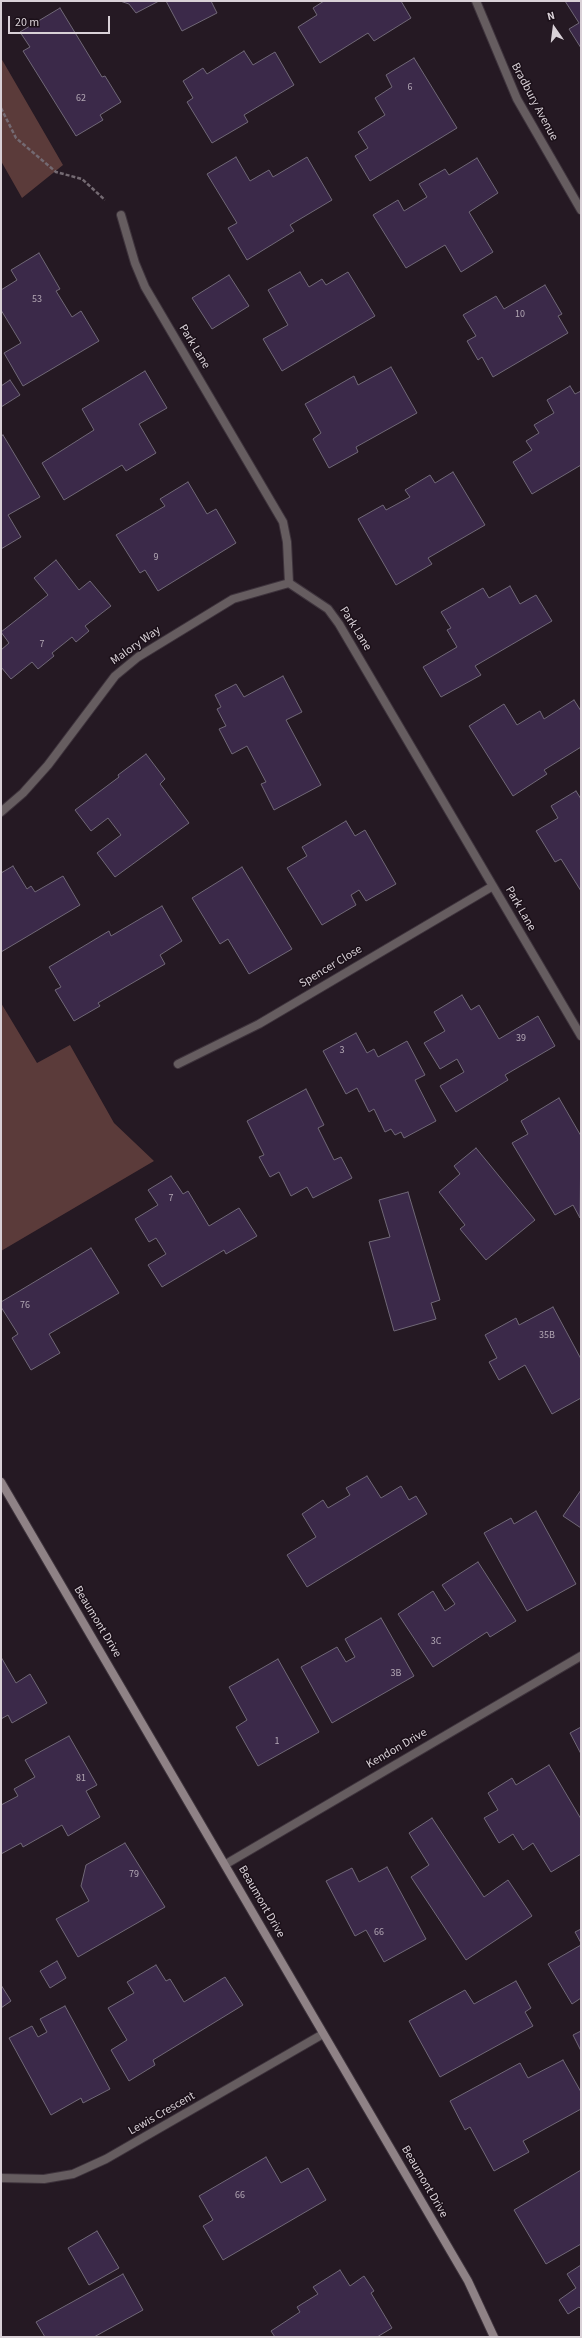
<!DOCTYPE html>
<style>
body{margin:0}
#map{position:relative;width:582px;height:2338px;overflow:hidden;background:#251923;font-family:"Source Sans 3",sans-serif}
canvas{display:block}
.frame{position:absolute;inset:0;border:2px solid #d9d1d7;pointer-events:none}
.north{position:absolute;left:534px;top:8px;width:40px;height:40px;-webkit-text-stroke:3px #1b1019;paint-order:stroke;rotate:346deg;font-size:11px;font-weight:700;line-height:16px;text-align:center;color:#d9d1d7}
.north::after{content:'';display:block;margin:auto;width:14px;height:18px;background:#d9d1d7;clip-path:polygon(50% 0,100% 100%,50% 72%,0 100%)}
.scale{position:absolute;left:8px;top:16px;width:102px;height:18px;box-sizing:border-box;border:2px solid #d9d1d7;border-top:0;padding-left:5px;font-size:12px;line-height:14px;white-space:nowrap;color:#d9d1d7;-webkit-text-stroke:3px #1b1019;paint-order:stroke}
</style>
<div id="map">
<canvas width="582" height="2338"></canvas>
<div class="frame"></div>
<div class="north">N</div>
<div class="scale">20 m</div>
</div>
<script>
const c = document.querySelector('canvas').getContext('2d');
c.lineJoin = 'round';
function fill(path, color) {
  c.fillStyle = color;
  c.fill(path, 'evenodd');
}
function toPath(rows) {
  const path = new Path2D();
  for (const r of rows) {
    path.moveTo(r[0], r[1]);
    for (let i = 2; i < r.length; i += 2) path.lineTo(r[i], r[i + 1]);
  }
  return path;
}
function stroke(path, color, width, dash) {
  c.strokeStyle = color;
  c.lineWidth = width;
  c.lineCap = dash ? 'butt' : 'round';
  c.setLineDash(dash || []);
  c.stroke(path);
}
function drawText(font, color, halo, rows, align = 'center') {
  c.font = font + ' "Source Sans 3",sans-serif';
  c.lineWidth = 3;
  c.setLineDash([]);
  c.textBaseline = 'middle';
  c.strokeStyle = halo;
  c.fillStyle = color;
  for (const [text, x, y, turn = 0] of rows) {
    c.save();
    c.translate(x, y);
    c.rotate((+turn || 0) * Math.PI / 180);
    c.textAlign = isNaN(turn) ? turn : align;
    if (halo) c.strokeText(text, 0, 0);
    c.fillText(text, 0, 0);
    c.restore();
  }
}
fill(toPath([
 [1,58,63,165,22,198,1,161],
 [1,1003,37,1063,70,1045,114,1123,154,1161,1,1251]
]), '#5b3b3a');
const building = toPath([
 [120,1,159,1,136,13,129,4,120,1],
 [166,1,211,1,217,13,182,31,166,1],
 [324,1,401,1,411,18,374,41,368,33,320,63,298,27,317,15,313,8,324,1],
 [565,1,581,1,581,48,569,29,579,23,565,1],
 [60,8,102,77,105,76,121,102,100,115,103,120,76,136,23,51,30,47,20,32,60,8],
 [244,51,253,65,275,52,294,85,244,115,248,122,212,143,187,102,193,98,183,81,203,68,207,74,244,51],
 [414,58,457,128,370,181,355,156,368,148,358,132,385,115,375,98,392,87,386,75,414,58],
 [236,157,250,181,269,170,273,177,307,157,332,200,290,225,294,231,247,260,228,228,237,223,207,174,236,157],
 [477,158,498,193,469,212,493,252,461,272,445,245,406,268,373,215,398,200,404,211,427,197,419,184,445,169,449,175,477,158],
 [39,253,60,289,56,291,72,317,81,311,99,341,23,386,4,353,21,343,1,310,1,290,17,280,11,270,39,253],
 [300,272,309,287,322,279,326,285,348,272,375,316,282,371,263,339,288,325,268,290,300,272],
 [229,275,249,306,212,329,192,298,229,275],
 [545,285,562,314,558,316,568,333,493,377,482,357,478,360,467,341,476,336,463,315,496,296,504,309,545,285],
 [391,367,417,413,356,447,358,452,329,468,313,439,321,433,305,404,354,376,358,385,391,367],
 [145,371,167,408,139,424,156,453,126,471,122,465,64,500,42,463,94,430,82,409,145,371],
 [10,380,20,395,1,407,1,386,10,380],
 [570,386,575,394,581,391,581,465,532,494,513,462,532,450,526,441,539,433,534,425,554,413,547,400,570,386],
 [3,435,40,497,8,515,21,537,1,549,1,436,3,435],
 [453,472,485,525,428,558,432,564,396,585,358,519,383,505,386,510,410,497,405,490,430,475,435,483,453,472],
 [188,482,207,514,216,509,236,543,158,591,145,570,140,573,116,535,165,506,160,499,188,482],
 [56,560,79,590,90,581,111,606,85,626,89,631,76,642,72,637,52,653,54,656,38,669,32,662,11,679,1,667,1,650,9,643,1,632,48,595,34,578,56,560],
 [510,586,520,604,536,595,552,621,475,666,481,675,441,697,423,667,457,647,447,630,451,628,441,612,483,588,489,598,510,586],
 [283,676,302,712,286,720,321,785,274,810,261,784,266,782,247,746,232,754,219,729,226,726,217,709,221,707,215,695,236,684,244,697,283,676],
 [574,700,581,711,581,747,544,770,547,774,513,796,469,726,504,704,517,725,540,711,544,719,574,700],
 [146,754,165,779,160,784,189,823,115,877,97,853,121,835,108,818,91,831,75,810,119,777,118,775,146,754],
 [576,791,581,799,581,891,561,859,555,862,536,831,558,818,551,806,576,791],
 [346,821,355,836,365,830,396,884,366,901,359,890,351,895,356,905,322,925,287,868,307,856,302,847,346,821],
 [13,866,27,889,31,886,35,892,63,876,80,905,1,952,1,873,13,866],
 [242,867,292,949,249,974,228,939,220,944,192,898,242,867],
 [162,906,182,941,160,955,165,964,98,1003,100,1006,74,1021,55,990,61,987,49,967,109,931,111,936,162,906],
 [462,995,471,1010,479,1005,499,1039,538,1016,555,1046,505,1075,508,1080,456,1112,440,1086,464,1072,457,1059,440,1069,424,1043,445,1031,434,1012,462,995],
 [356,1033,367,1053,374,1049,378,1057,407,1041,425,1075,415,1080,436,1121,404,1138,401,1132,395,1135,391,1129,385,1132,374,1109,369,1112,357,1088,346,1094,323,1051,356,1033],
 [306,1089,324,1125,318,1128,334,1160,341,1157,352,1178,313,1198,307,1187,291,1196,279,1172,270,1177,259,1157,264,1155,247,1121,306,1089],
 [559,1098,581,1136,580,1218,573,1205,555,1215,512,1143,528,1134,521,1121,559,1098],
 [476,1148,535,1220,486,1260,460,1229,465,1225,439,1192,460,1174,454,1166,476,1148],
 [171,1176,183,1194,188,1191,209,1226,239,1208,257,1236,226,1254,224,1250,162,1287,148,1265,166,1254,156,1238,149,1242,135,1219,158,1205,148,1190,171,1176],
 [408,1192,440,1300,431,1303,436,1319,394,1331,369,1242,390,1237,379,1200,408,1192],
 [91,1248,119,1293,49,1334,60,1353,31,1370,12,1338,18,1334,1,1307,1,1302,91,1248],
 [553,1307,581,1359,581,1398,552,1414,525,1365,499,1380,489,1362,497,1358,485,1335,516,1318,519,1325,553,1307],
 [367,1476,381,1498,401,1486,409,1500,416,1496,427,1514,307,1587,287,1555,316,1537,302,1514,323,1500,328,1508,350,1495,346,1488,367,1476],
 [581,1490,581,1528,563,1516,581,1490],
 [536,1511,576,1584,527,1611,484,1533,511,1518,514,1524,536,1511],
 [478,1562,516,1621,490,1637,487,1632,433,1667,398,1614,433,1591,445,1611,455,1604,442,1585,478,1562],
 [381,1618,414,1676,332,1723,301,1667,337,1647,346,1662,355,1657,345,1639,381,1618],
 [1,1657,16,1683,30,1674,47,1703,12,1723,8,1715,1,1719,1,1657],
 [278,1659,319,1732,258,1766,236,1727,247,1720,229,1687,278,1659],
 [581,1727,581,1754,570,1733,581,1727],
 [69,1736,97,1785,86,1791,100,1817,68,1836,62,1825,23,1847,21,1843,1,1854,1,1805,18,1796,14,1789,35,1777,25,1760,69,1736],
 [549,1765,581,1819,581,1854,551,1872,533,1843,523,1850,513,1834,499,1843,484,1818,498,1810,488,1793,512,1778,516,1785,549,1765],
 [432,1818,484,1897,508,1880,532,1916,466,1960,411,1877,429,1865,409,1833,432,1818],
 [125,1843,165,1907,78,1957,56,1919,89,1901,81,1886,86,1865,125,1843],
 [387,1867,426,1939,384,1962,366,1930,355,1936,326,1881,352,1868,359,1882,387,1867],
 [581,1929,581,1943,575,1932,581,1929],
 [581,1945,581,1998,572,2004,548,1964,581,1945],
 [57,1961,66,1978,50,1988,40,1971,57,1961],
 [156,1965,166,1981,170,1979,184,2002,225,1977,243,2005,153,2060,155,2065,129,2081,111,2050,127,2040,108,2008,134,1993,127,1982,156,1965],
 [516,1981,531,2008,525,2012,533,2026,440,2077,409,2021,465,1990,474,2004,516,1981],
 [1,1985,11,2001,1,2008,1,1985],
 [65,2006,110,2089,83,2103,81,2098,51,2115,9,2038,32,2026,38,2037,47,2032,40,2019,65,2006],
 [581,2031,581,2051,573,2035,581,2031],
 [563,2060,581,2092,581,2109,523,2141,529,2152,494,2171,470,2127,465,2130,450,2101,520,2063,528,2078,563,2060],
 [266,2157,281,2183,308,2168,326,2200,223,2260,203,2226,213,2220,199,2196,266,2157],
 [581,2170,581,2244,546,2264,514,2210,581,2170],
 [97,2231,119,2268,89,2285,68,2248,97,2231],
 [581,2265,581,2309,579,2307,568,2314,559,2300,576,2288,567,2274,581,2265],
 [340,2270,350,2286,364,2276,374,2291,371,2293,392,2328,377,2337,275,2337,271,2331,300,2312,297,2307,318,2294,313,2287,340,2270],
 [123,2274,143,2310,94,2337,45,2337,36,2322,123,2274]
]);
fill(building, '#3b2949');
stroke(building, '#706877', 1);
const street = toPath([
 [476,1,517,99,581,210],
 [121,215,135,263,145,287,283,522,287,542,289,583],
 [289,583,328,609,339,624,581,1036],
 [1,812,23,793,48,765,115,676,138,657,233,599,289,583],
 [178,1064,259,1024,493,886],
 [226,1864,581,1656],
 [1,2178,44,2179,73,2174,106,2159,323,2034]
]);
const secondary = toPath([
 [1,1482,468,2281,494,2337]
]);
stroke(street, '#3e333c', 10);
stroke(secondary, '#3e333c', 10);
stroke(toPath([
 [1,108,16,138,56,172,82,179,105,200]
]), '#746a72', 2.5, [4, 2]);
stroke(street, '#665d60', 8);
stroke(secondary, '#8f8286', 8);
drawText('10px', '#b2a7b4', null, [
 ["6",410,88],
 ["62",81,99],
 ["53",37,300],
 ["10",520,315],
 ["9",156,558],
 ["7",42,645],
 ["39",521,1039],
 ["3",342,1051],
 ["7",171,1199],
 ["76",25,1306],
 ["35B",547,1336],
 ["3C",436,1642],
 ["3B",396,1674],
 ["1",277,1742],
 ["81",81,1779],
 ["79",134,1875],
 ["66",379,1933],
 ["66",240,2196]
]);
drawText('12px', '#d9d1d7', '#1b1019', [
 ["Bradbury Avenue",534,102,62],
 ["Park Lane",194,347,59],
 ["Park Lane",355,629,58],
 ["Malory Way",136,646,-35],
 ["Park Lane",520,909,60],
 ["Spencer Close",331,967,-31],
 ["Beaumont Drive",97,1622,59],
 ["Kendon Drive",397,1749,-30],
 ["Beaumont Drive",261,1902,60],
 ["Lewis Crescent",162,2114,-30],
 ["Beaumont Drive",424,2182,60]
]);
</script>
